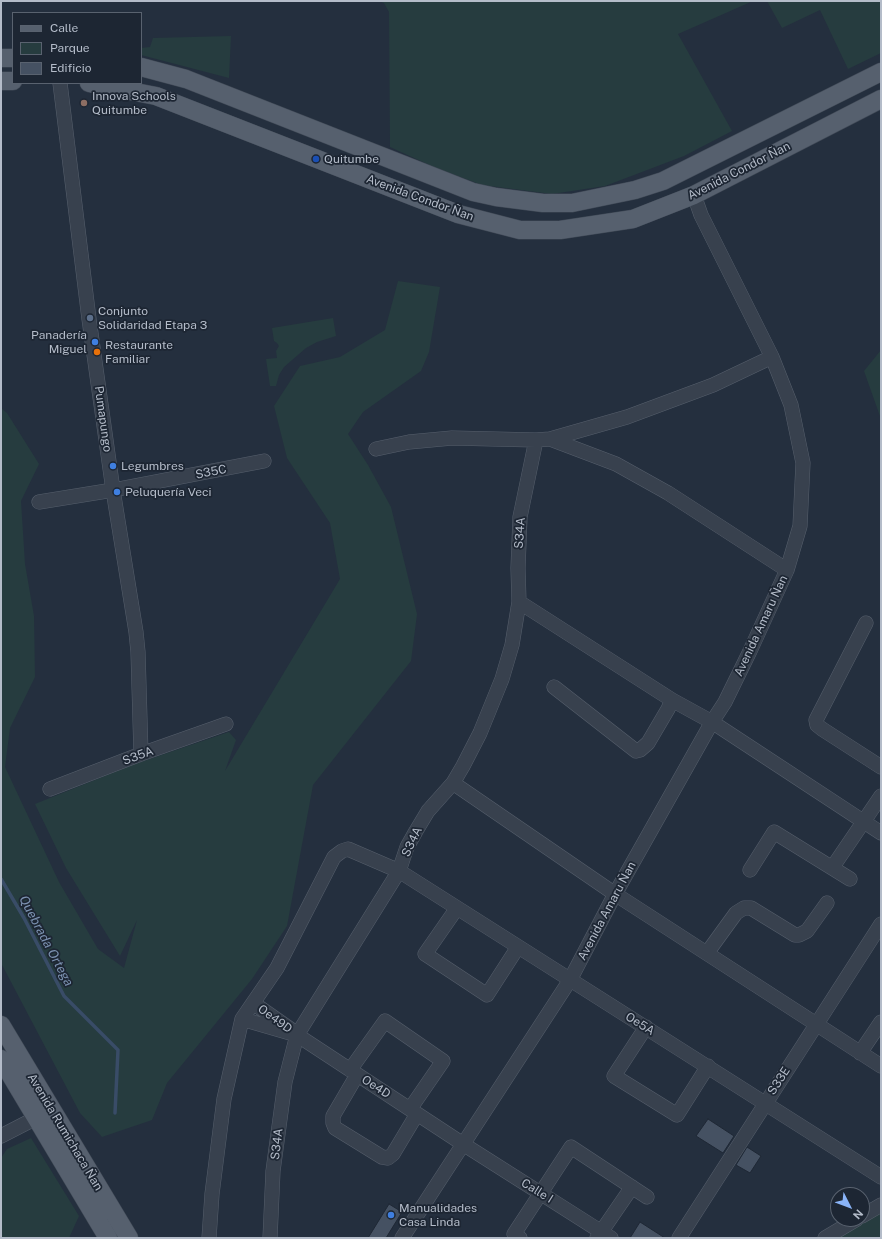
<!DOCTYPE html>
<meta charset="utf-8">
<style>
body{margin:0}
#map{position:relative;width:882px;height:1239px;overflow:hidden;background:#242f3e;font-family:"Public Sans",sans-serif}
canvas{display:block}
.frame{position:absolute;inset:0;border:2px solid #b4bcc9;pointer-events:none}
.legend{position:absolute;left:12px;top:12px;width:130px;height:72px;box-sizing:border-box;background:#1d2633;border:1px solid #59626f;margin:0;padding:5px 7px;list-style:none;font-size:12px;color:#b4bcc9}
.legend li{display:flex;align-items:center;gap:8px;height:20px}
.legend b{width:20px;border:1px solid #59626f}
.north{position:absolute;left:830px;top:1187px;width:40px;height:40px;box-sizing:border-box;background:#1d2633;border:1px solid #59626f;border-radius:50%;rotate:132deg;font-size:11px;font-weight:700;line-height:16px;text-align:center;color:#b4bcc9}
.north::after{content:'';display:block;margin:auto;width:14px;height:18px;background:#8ab4f8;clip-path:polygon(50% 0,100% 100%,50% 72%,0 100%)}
</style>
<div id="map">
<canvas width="882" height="1239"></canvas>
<div class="frame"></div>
<ul class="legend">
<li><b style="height:5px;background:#56606e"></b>Calle</li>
<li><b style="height:11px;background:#263c3f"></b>Parque</li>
<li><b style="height:11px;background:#455162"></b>Edificio</li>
</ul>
<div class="north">N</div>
</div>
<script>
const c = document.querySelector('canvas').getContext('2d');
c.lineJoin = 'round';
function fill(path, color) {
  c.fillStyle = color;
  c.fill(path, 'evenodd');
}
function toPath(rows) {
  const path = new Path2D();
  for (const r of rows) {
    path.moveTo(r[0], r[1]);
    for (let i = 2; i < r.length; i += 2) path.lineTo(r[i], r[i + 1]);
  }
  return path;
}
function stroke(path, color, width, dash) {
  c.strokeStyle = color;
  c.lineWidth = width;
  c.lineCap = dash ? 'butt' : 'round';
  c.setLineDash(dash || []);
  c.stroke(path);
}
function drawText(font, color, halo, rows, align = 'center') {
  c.font = font + ' "Public Sans",sans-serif';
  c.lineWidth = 3.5;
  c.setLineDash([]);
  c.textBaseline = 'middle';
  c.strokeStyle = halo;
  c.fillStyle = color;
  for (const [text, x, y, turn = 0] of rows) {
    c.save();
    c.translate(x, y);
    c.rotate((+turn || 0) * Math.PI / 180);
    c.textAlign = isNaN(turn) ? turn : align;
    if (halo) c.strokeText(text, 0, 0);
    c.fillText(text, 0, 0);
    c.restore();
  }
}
fill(toPath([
 [379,1,753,1,678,34,732,131,684,156,605,186,552,194,482,185,436,168,390,147,389,12,384,3],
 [767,1,881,1,881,53,848,69,820,10,782,28],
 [231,36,229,78,141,55,141,48,150,47,153,38],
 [398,281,440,287,429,352,421,371,363,412,348,434,368,465,391,507,417,614,411,661,313,785,287,926,252,979,167,1083,152,1120,102,1137,80,1113,1,963,1,408,7,413,39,464,21,501,25,564,34,616,35,677,10,728,5,767,59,882,98,949,124,968,137,920,120,956,66,868,35,804,135,764,229,732,236,740,225,771,340,579,330,523,287,458,274,406,300,366,340,357,385,330],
 [333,318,336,336,317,342,306,348,284,367,279,375,276,386,270,386,266,359,277,358,276,351,279,346,277,343,274,341,272,328],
 [881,350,881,419,864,371],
 [31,1138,79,1216,69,1238,1,1238,1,1158,7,1149],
 [881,1209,881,1238,834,1238]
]), '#263c3f');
stroke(toPath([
 [1,879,24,918,64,996,118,1050,115,1113]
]), '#394c67', 3.5);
const building = toPath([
 [708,1119,734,1136,723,1153,696,1136,708,1119],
 [747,1147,761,1156,750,1173,736,1165,747,1147],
 [389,1204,402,1212,386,1238,368,1238,389,1204],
 [640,1222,665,1238,630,1238,640,1222]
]);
fill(building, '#455162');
stroke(building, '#1f2835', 1);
const minor = toPath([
 [60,83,89,319,113,490,136,632,138,652,141,754],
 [550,439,616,464,668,493,787,570],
 [376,449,409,442,452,438,536,440,550,439,627,417,713,385,772,357],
 [39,502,113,490,264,461],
 [519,602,672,700,712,722,881,833],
 [866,623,816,720,817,725,822,729,881,767],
 [554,687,636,751,640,750,648,743,668,709,672,700],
 [453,783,615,894,881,1066],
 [50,789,141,754,226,724],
 [832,868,881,796],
 [750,870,774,832,850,879],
 [457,908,425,954,487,995,518,947],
 [707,953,736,913,744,908,751,908,795,935,799,935,807,931,827,903],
 [253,1003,293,1031],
 [242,1019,297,1035,463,1144,611,1238],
 [646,1027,614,1076,677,1115,708,1066],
 [860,1053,881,1022],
 [350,1070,385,1021,443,1061,410,1109],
 [357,1075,333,1116,333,1123,335,1128,382,1157,388,1158,393,1154,417,1114],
 [1,1136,36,1118],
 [862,1216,881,1205],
 [209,1238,212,1194,224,1099,242,1019,277,968,334,857,342,851,348,849,399,871,881,1177],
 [270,1238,273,1171,285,1082,297,1035,399,871,407,847,416,831,428,811,453,783,463,766,480,733,502,679,512,645,519,602,518,568,520,517,536,440],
 [402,1238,570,980,615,894,712,722,725,702,750,651,787,570,800,526,803,463,791,405,772,357,701,215,694,195],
 [520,1238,514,1234,571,1147,647,1197],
 [597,1238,632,1187],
 [679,1238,881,924],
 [825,1238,857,1219]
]);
const major = toPath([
 [1,58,13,58],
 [141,67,186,79,473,192,496,197,543,203,572,203,635,190,663,181,881,72],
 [1,81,13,81],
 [89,83,156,96,458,214,520,230,560,230,633,219,694,195,881,99],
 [1,1025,129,1238],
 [1,1059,108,1238]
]);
stroke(minor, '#565f6c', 15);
stroke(major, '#414a57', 19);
stroke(minor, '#38414e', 14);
stroke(major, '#56606e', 18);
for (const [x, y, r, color] of [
 [84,103,4,"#8d6e63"],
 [316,159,4,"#1a4fb4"],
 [90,318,4,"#5c6f8a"],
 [95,342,4,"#3f7fe0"],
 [97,352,4,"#e8710a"],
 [113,466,4,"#3f7fe0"],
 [117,492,4,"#3f7fe0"],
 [391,1215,4,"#3f7fe0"]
]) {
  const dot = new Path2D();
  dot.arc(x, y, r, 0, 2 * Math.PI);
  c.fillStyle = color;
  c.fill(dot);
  stroke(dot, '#1d2633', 1.5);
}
drawText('12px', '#b4bcc9', '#1d2633', [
 ["Innova Schools",92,96],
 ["Quitumbe",92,110],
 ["Quitumbe",324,159],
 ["Conjunto",98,311],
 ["Solidaridad Etapa 3",98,325],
 ["Panadería",87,335,"right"],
 ["Miguel",87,349,"right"],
 ["Restaurante",105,345],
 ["Familiar",105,359],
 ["Legumbres",121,466],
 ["Peluquería Veci",125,492],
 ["Manualidades",399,1208],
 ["Casa Linda",399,1222]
], 'left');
drawText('12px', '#b4bcc9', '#1d2633', [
 ["Avenida Condor Ñan",739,171,-27],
 ["Avenida Condor Ñan",420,198,20],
 ["Pumapungo",103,419,82],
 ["S35C",211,472,-11],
 ["S34A",520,533,-86],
 ["Avenida Amaru Ñan",761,626,-65],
 ["S35A",138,756,-20],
 ["S34A",412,842,-64],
 ["Avenida Amaru Ñan",607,911,-62],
 ["Oe49D",275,1019,36],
 ["Oe5A",640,1024,32],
 ["S33E",779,1081,-57],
 ["Oe4D",376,1087,33],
 ["Avenida Rumichaca Ñan",65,1132,59],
 ["S34A",277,1144,-83],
 ["Calle I",537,1191,32]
]);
drawText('italic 13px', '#7c92b1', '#1d2633', [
 ["Quebrada Ortega",46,941,62]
]);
</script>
